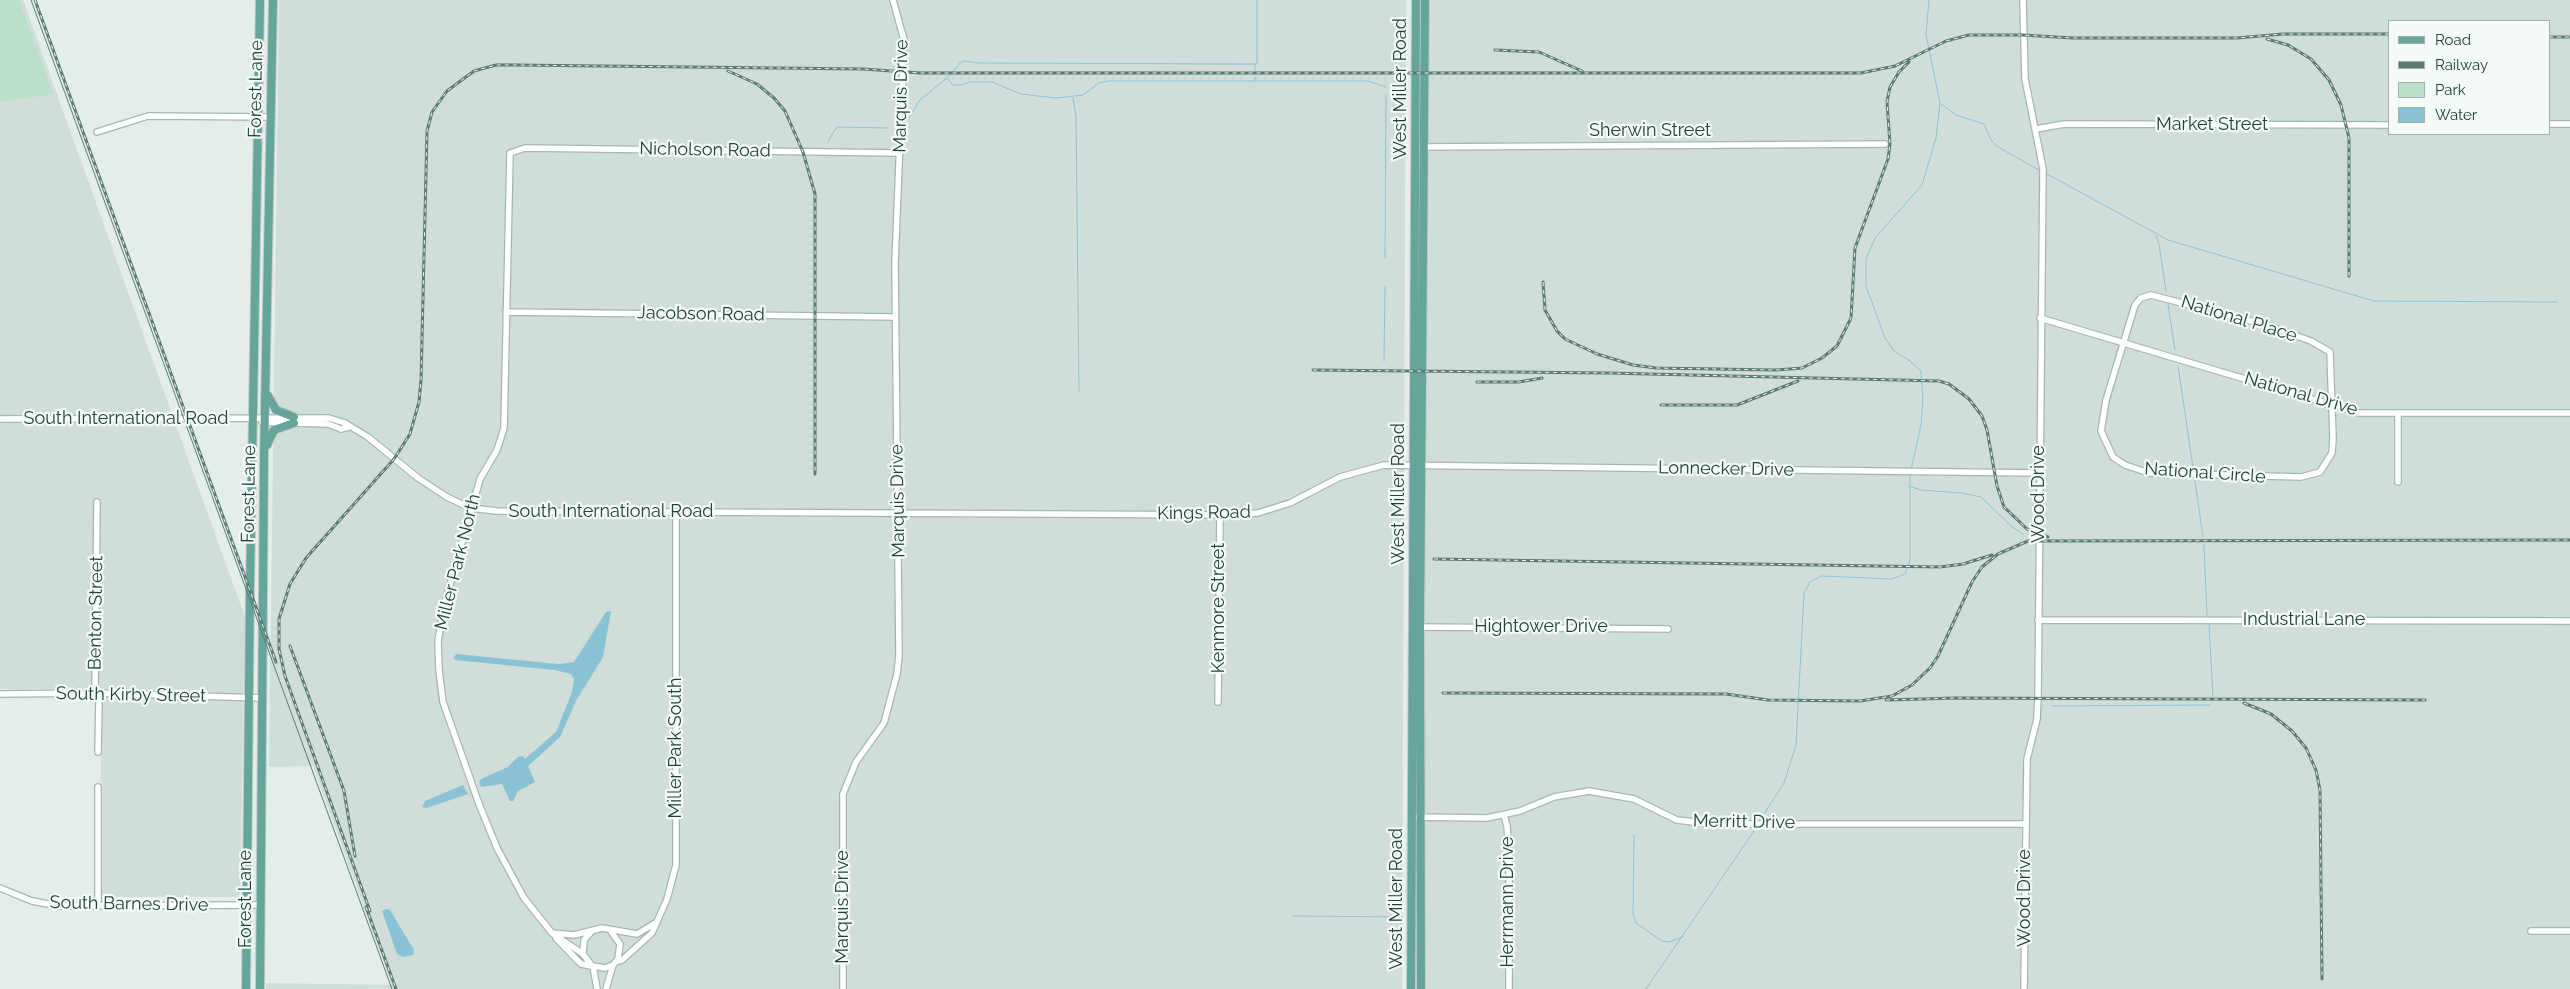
<!DOCTYPE html>
<style>
body{margin:0}
#map{position:relative;width:2570px;height:989px;overflow:hidden;background:#e3edea;font-family:Raleway,sans-serif}
canvas{display:block}
.legend{position:absolute;left:2388px;top:20px;width:162px;height:115px;box-sizing:border-box;background:#f4faf7;border:1px solid #a0b0ab;margin:0;padding:6px 9px;list-style:none;font-size:15px;color:#22403a}
.legend li{display:flex;align-items:center;gap:10px;height:25px}
.legend b{width:25px;border:1px solid #a0b0ab}
</style>
<div id="map">
<canvas width="2570" height="989"></canvas>
<ul class="legend">
<li><b style="height:6px;background:#65a59a"></b>Road</li>
<li><b style="height:6px;background:#5c7b75"></b>Railway</li>
<li><b style="height:14px;background:#bbdfc8"></b>Park</li>
<li><b style="height:14px;background:#89c2d5"></b>Water</li>
</ul>
</div>
<script>
const c = document.querySelector('canvas').getContext('2d');
c.lineJoin = 'round';
function fill(path, color) {
  c.fillStyle = color;
  c.fill(path, 'evenodd');
}
function toPath(rows) {
  const path = new Path2D();
  for (const r of rows) {
    path.moveTo(r[0], r[1]);
    for (let i = 2; i < r.length; i += 2) path.lineTo(r[i], r[i + 1]);
  }
  return path;
}
function stroke(path, color, width, dash) {
  c.strokeStyle = color;
  c.lineWidth = width;
  c.lineCap = dash ? 'butt' : 'round';
  c.setLineDash(dash || []);
  c.stroke(path);
}
function drawText(font, color, halo, rows, align = 'center') {
  c.font = font + ' Raleway,sans-serif';
  c.lineWidth = 4.5;
  c.setLineDash([]);
  c.textBaseline = 'middle';
  c.strokeStyle = halo;
  c.fillStyle = color;
  for (const [text, x, y, turn = 0] of rows) {
    c.save();
    c.translate(x, y);
    c.rotate((+turn || 0) * Math.PI / 180);
    c.textAlign = isNaN(turn) ? turn : align;
    if (halo) c.strokeText(text, 0, 0);
    c.fillText(text, 0, 0);
    c.restore();
  }
}
fill(toPath([
 [0,0,23,0,245,617,240,897,99,897,102,689,0,689],
 [279,0,1406,0,1402,989,266,989,266,983,392,985,313,766,269,767],
 [1427,0,2570,0,2570,989,1423,989],
 [2389,21,2549,21,2549,134,2389,134]
]), '#d1ddd9');
fill(toPath([
 [0,0,19,0,53,94,0,102]
]), '#bbdfc8');
fill(toPath([
 [611,611,603,657,576,701,560,737,528,766,535,782,518,791,513,801,510,801,502,784,481,787,479,781,483,778,508,767,518,757,523,756,525,759,556,732,572,692,574,679,571,674,555,670,455,660,453,657,457,654,558,664,574,662,606,612],
 [463,785,468,794,426,808,422,807,425,801],
 [386,909,390,910,414,950,413,955,403,957,397,954,382,911]
]), '#89c2d5');
stroke(toPath([
 [1255,64,1255,71],
 [1255,77,1255,81,1368,81,1386,87],
 [948,79,953,85,961,85,970,82,992,82,1021,94,1056,98,1083,95,1099,83,1107,81,1255,81],
 [1073,98,1076,116,1079,391],
 [1941,104,1956,115,1984,124,1991,140,1998,147,2039,170],
 [909,118,920,100,947,78,960,63,964,61,978,63,1257,64,1257,0],
 [828,141,837,127,888,128],
 [2047,174,2168,240,2374,301,2557,302],
 [2156,236,2159,244,2166,291],
 [1385,258,1386,95],
 [2168,304,2175,350],
 [1384,361,1385,287],
 [2178,366,2193,467],
 [1911,470,1921,425,1923,399,1921,371,1910,361,1894,351,1885,338,1866,286,1866,259,1875,238,1922,185,1936,138,1940,103,1926,35,1929,0],
 [2195,481,2203,537],
 [1909,486,1921,490,1961,493,1981,497,2011,526,2024,535],
 [2204,545,2207,615],
 [2209,625,2213,697],
 [2052,706,2210,705],
 [1762,817,1784,783,1796,745,1804,593,1810,582,1821,576,1892,579,1905,574,1910,561,1910,474],
 [1634,835,1633,914,1636,923,1662,941,1669,942,1683,937],
 [1293,916,1403,917],
 [1646,989,1754,831]
]), '#89c2d5', 1);
const minor = toPath([
 [2023,0,2025,79,2043,169,2038,697,2037,719,2027,759,2024,989],
 [2549,124,2570,124],
 [2036,129,2064,124,2389,125],
 [97,132,148,116,271,117],
 [1422,147,1885,144],
 [2151,295,2266,325,2311,341,2330,352,2333,438,2332,453,2320,472,2301,477,2149,473,2125,465,2113,457,2101,431,2106,400,2135,305,2141,298,2151,295],
 [506,312,895,317],
 [2040,318,2359,413,2570,413],
 [2398,413,2398,482],
 [0,419,329,418,345,423,368,437,418,478,447,497,470,508,497,511,1235,515,1258,513,1290,503,1340,477,1384,465,2039,473],
 [262,422,328,424,341,429,349,427],
 [97,502,95,693,99,700,98,752],
 [2038,620,2570,621],
 [1418,627,1668,629],
 [0,694,95,693,263,698],
 [1218,702,1220,515],
 [98,787,98,906],
 [1504,815,1507,826,1509,852,1509,989],
 [1412,817,1487,818,1520,811,1554,797,1589,791,1634,799,1677,820,1710,824,2026,824],
 [0,888,32,901,59,906,260,905],
 [610,930,620,944,618,959,613,965,605,968,592,966,583,954,552,933,524,898,497,848,479,804,443,702,439,670,438,641,444,606,480,479,497,450,504,428,510,153,525,148,900,153],
 [2531,931,2570,931],
 [552,933,574,935,602,928,637,934,657,922],
 [556,938,581,964,591,966],
 [583,954,584,940,592,931],
 [616,962,622,960,652,933,667,899,676,865,676,512],
 [593,966,597,989],
 [606,989,613,965],
 [843,989,843,794,856,762,884,723,897,674,899,655,895,263,904,40,893,0]
]);
const major = toPath([
 [268,396,276,410,294,417],
 [267,445,274,430,294,423],
 [246,989,250,587,260,0],
 [260,989,264,457,273,0],
 [1411,989,1416,0],
 [1421,989,1420,626,1425,0]
]);
stroke(minor, '#a5b6b2', 8);
stroke(major, '#c1cac8', 10);
stroke(minor, '#fff', 5.5);
stroke(major, '#65a59a', 8);
stroke(toPath([
 [31,0,392,989]
]), '#5c7b75', 1);
const rail = toPath([
 [35,0,276,662],
 [2549,37,2570,37],
 [2267,39,2288,45,2311,59,2329,80,2341,105,2349,138,2349,276],
 [1495,50,1539,52,1582,71],
 [728,71,757,84,774,98,785,111,803,152,815,194,815,474],
 [1543,282,1545,310,1557,331,1565,339,1597,354,1633,365,1656,368,1776,370,1802,368,1822,358,1837,346,1851,318,1855,248,1888,159,1890,144,1887,102,1890,87,1899,72,1909,62],
 [1313,370,1607,373,1939,381,1949,384,1969,399,1982,416,1987,430,1997,486,2004,507,2027,529,2048,537],
 [1477,382,1519,382,1542,378],
 [1661,405,1737,405,1798,381],
 [1434,559,1940,567,1963,564,1992,555],
 [290,646,344,791,355,856],
 [1443,693,1726,694,1768,700,1860,701,1892,696,1912,685,1930,668,1938,656,1972,582,1982,567,1998,554,2028,541,2570,540],
 [1886,700,1956,698,2425,700],
 [2244,703,2271,714,2292,731,2306,748,2316,770,2320,790,2322,979],
 [366,907,396,989],
 [370,911,285,676,279,649,279,619,290,584,306,558,394,459,410,434,419,402,421,381,427,131,432,112,447,91,474,71,496,65,515,65,863,69,920,73,1861,73,1895,66,1946,41,1969,35,2023,35,2073,38,2237,38,2283,34,2389,34]
]);
stroke(rail, '#5c7b75', 3);
stroke(rail, '#f4faf7', 1, [4]);
drawText('18px', '#22403a', '#f4faf7', [
 ["Forest Lane",256,89,-89],
 ["West Miller Road",1401,89,-90],
 ["Marquis Drive",901,96,-89],
 ["Market Street",2212,125],
 ["Sherwin Street",1650,131],
 ["Nicholson Road",705,150,1],
 ["Jacobson Road",701,314,1],
 ["National Place",2239,319,17],
 ["National Drive",2301,394,16],
 ["South International Road",126,419],
 ["Lonnecker Drive",1726,469,1],
 ["National Circle",2205,473,4],
 ["Forest Lane",249,494,-89],
 ["West Miller Road",1399,494,-90],
 ["Wood Drive",2039,494,-90],
 ["Marquis Drive",898,501,-91],
 ["South International Road",611,512],
 ["Kings Road",1204,513,-1],
 ["Miller Park North",458,562,-76],
 ["Kenmore Street",1219,608,-90],
 ["Benton Street",96,613,-89],
 ["Industrial Lane",2304,620],
 ["Hightower Drive",1541,627],
 ["South Kirby Street",131,695,1],
 ["Miller Park South",676,748,-90],
 ["Merritt Drive",1744,822,1],
 ["Wood Drive",2025,898,-90],
 ["Forest Lane",246,899,-90],
 ["West Miller Road",1397,899,-90],
 ["Herrmann Drive",1508,902,-90],
 ["South Barnes Drive",129,904,1],
 ["Marquis Drive",843,907,-90]
]);
</script>
